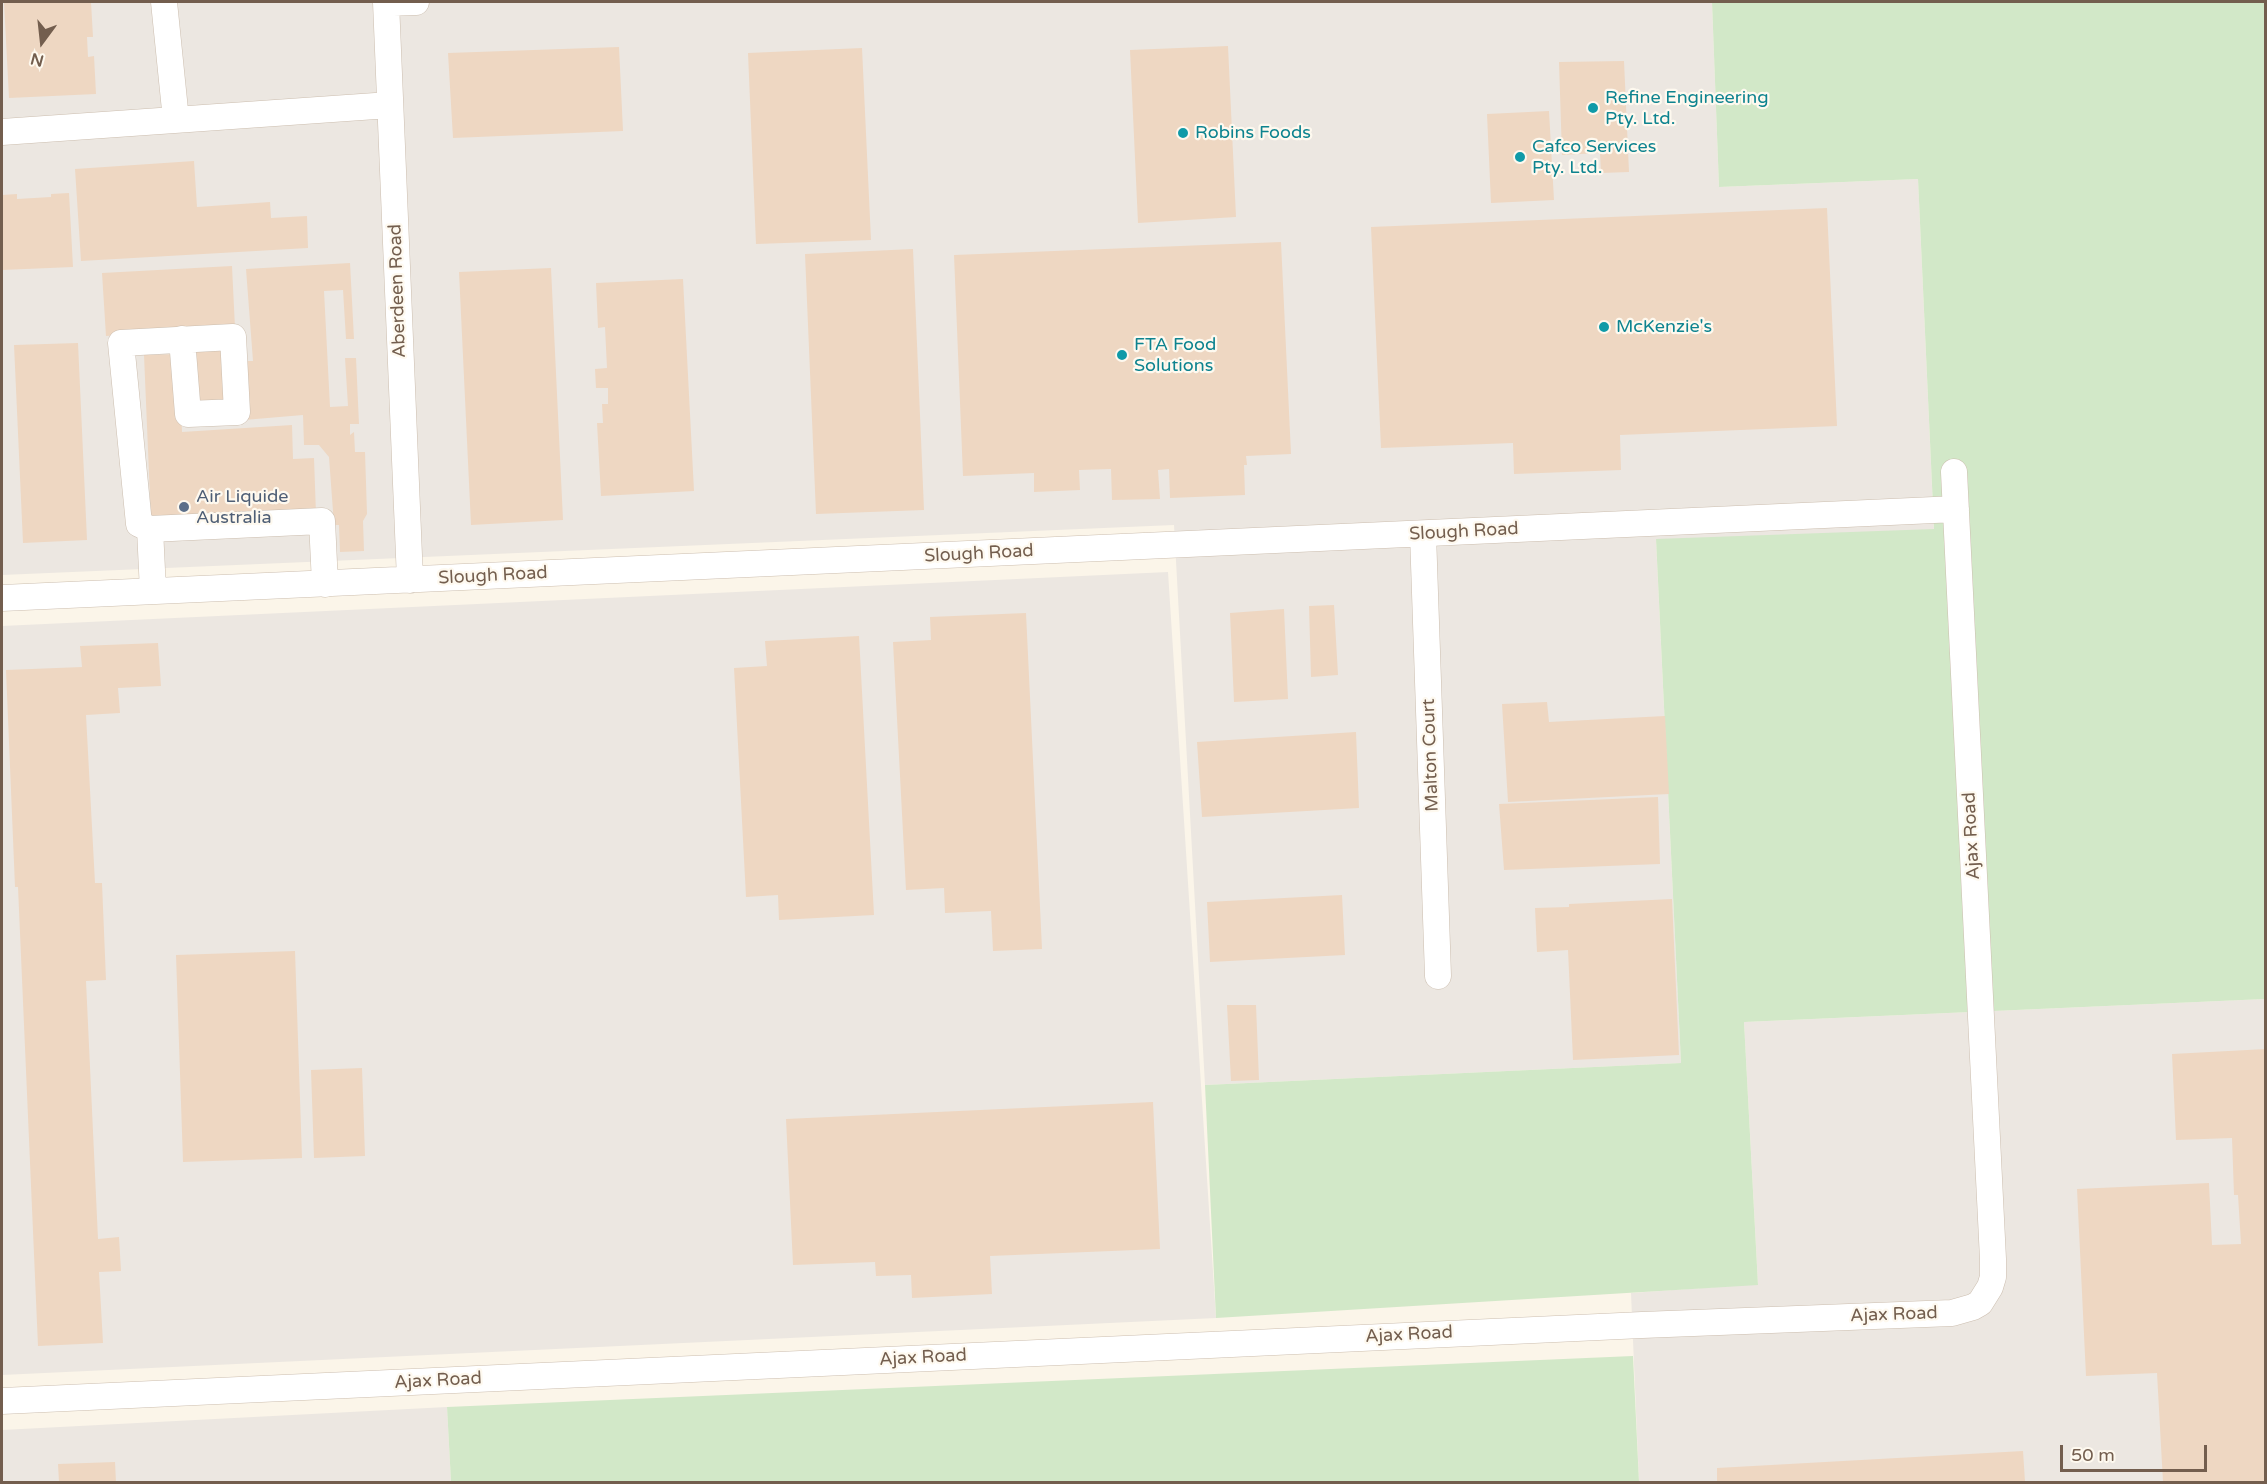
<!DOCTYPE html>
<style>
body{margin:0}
#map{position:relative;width:2267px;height:1484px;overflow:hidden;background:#fbf5e9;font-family:"Varela Round",sans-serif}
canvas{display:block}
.frame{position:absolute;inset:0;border:3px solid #735e4e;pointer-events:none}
.north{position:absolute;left:12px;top:12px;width:60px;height:60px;-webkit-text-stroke:4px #fef9ef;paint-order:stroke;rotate:195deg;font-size:16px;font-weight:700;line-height:24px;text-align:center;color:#735e4e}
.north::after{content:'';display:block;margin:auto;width:21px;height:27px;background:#735e4e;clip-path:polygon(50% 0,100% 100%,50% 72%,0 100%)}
.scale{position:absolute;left:2060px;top:1445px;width:147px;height:27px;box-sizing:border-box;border:3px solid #735e4e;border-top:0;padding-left:8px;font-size:18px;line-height:21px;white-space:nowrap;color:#735e4e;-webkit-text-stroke:4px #fef9ef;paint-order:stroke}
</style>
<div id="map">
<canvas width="2267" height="1484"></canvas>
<div class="frame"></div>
<div class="north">N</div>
<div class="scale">50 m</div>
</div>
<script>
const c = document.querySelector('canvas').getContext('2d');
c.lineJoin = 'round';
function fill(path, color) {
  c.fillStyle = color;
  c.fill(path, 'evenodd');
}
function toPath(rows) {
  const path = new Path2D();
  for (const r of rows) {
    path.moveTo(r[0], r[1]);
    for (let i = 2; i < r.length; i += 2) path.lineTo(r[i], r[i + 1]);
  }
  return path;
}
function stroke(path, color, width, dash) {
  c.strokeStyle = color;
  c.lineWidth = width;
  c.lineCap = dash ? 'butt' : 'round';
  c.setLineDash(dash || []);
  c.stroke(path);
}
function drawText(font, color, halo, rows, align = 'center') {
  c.font = font + ' "Varela Round",sans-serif';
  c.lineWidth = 4.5;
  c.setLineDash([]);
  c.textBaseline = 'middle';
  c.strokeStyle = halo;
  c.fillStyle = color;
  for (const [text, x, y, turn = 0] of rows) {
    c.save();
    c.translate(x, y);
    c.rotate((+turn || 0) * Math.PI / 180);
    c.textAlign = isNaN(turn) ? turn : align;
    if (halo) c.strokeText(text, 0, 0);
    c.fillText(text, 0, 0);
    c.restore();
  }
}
fill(toPath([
 [2,2,1712,2,1719,187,1918,179,1934,530,1656,540,1681,1063,1205,1085,1174,525,2,575],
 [1168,572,1216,1318,2,1375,2,626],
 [2265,999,2265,1482,1639,1482,1631,1293,1758,1284,1744,1022],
 [447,1407,451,1482,2,1482,2,1430]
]), '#ece7e1');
fill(toPath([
 [1712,2,2265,2,2265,999,1744,1022,1758,1285,1216,1318,1205,1085,1681,1063,1656,539,1934,529,1918,179,1719,187],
 [1633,1356,1639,1482,451,1482,447,1407]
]), '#d2e8c8');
fill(toPath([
 [4,2,91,2,93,37,87,37,88,57,94,56,96,94,9,98],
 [1228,46,1236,217,1138,223,1130,50],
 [619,47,623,131,453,138,448,53],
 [862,48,871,240,756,244,748,53],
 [1624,61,1629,172,1601,173,1600,153,1562,155,1559,62],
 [1549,111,1554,200,1491,203,1487,114],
 [194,161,197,207,270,202,271,218,307,216,308,248,81,261,75,169],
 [69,193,73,267,2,270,2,195,17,194,17,199,51,197,51,194],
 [1827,208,1837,426,1620,435,1621,470,1514,474,1513,443,1381,448,1371,227],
 [1281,242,1291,454,1246,456,1247,465,1244,465,1245,495,1170,498,1169,469,1158,470,1160,499,1112,500,1111,469,1079,470,1080,490,1034,492,1034,473,963,476,954,255],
 [913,249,924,510,816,514,805,254],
 [350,263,354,339,346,339,343,290,324,291,330,407,348,406,345,358,356,358,359,424,350,424,350,435,354,432,355,452,365,452,367,514,363,521,364,551,340,552,339,525,334,525,329,457,319,445,304,445,303,415,244,420,243,361,253,361,246,269],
 [232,266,235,328,106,336,102,273],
 [551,268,563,520,471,525,459,272],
 [683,279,694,491,601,496,597,423,603,423,602,404,608,404,608,388,596,388,595,369,607,368,605,327,598,328,596,283],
 [78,343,87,540,23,543,14,345],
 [222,347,225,409,194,410,191,348],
 [179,354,182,432,292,425,293,459,314,458,316,514,151,521,144,355],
 [1334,605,1338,675,1311,677,1309,606],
 [1284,609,1288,699,1234,702,1230,613],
 [1026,613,1042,949,993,951,991,911,945,913,944,888,906,890,893,642,931,640,930,617],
 [859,636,874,915,779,920,778,895,746,897,734,668,767,666,765,641],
 [158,643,161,686,118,688,120,713,86,715,95,883,102,883,106,980,86,981,98,1239,119,1237,121,1271,99,1272,103,1343,38,1346,18,887,15,887,6,670,82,667,80,646],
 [1547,702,1549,722,1665,716,1669,794,1508,802,1502,704],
 [1356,732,1359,808,1202,817,1197,742],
 [1658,797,1660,864,1504,870,1499,804],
 [1342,895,1345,955,1210,962,1207,902],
 [1672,899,1679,1055,1573,1060,1568,950,1537,952,1535,908,1569,907,1569,904],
 [295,951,302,1158,183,1162,176,955],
 [1227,1005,1256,1005,1259,1080,1231,1081],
 [2266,1049,2266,1482,2163,1482,2157,1373,2086,1376,2077,1189,2209,1183,2212,1245,2241,1244,2238,1195,2234,1195,2232,1138,2176,1140,2172,1054],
 [362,1068,365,1156,314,1158,311,1070],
 [1153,1102,1160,1249,990,1256,992,1294,912,1298,911,1275,876,1276,875,1262,793,1265,786,1119],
 [2023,1451,2025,1482,1717,1482,1717,1468],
 [115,1462,116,1482,59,1482,58,1464]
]), '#eed7c2');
const minor = toPath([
 [164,2,176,120],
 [386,2,410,580],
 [386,3,416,2],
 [2,132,390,105],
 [150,529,139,524,121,343,233,337,237,412,188,414,182,339],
 [1423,534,1438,976],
 [153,591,150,529,322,521,325,584],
 [2,598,1956,509],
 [2,1401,1642,1325,1952,1313,1973,1307,1980,1303,1990,1287,1993,1277,1993,1259,1954,472]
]);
stroke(minor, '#ccbeaf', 27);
stroke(minor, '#fff', 26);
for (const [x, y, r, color] of [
 [1593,108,6,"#0f9aa8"],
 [1183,133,6,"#0f9aa8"],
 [1520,157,6,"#0f9aa8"],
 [1604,327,6,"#0f9aa8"],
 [1122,355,6,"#0f9aa8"],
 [184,507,6,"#5c6f8a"]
]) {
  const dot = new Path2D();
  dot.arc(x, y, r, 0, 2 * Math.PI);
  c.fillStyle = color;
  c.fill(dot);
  stroke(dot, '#fef9ef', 2);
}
drawText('18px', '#0d838f', '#fef9ef', [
 ["Refine Engineering",1605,98],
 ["Pty. Ltd.",1605,119],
 ["Robins Foods",1195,133],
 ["Cafco Services",1532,147],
 ["Pty. Ltd.",1532,168],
 ["McKenzie's",1616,327],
 ["FTA Food",1134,345],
 ["Solutions",1134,366]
], 'left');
drawText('18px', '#735e4e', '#fef9ef', [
 ["Aberdeen Road",398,291,-92],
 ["Slough Road",1464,532,-3],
 ["Slough Road",979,554,-3],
 ["Slough Road",493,576,-3],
 ["Malton Court",1431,755,-92],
 ["Ajax Road",1972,836,-93],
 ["Ajax Road",1894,1315,-2],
 ["Ajax Road",1409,1335,-3],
 ["Ajax Road",923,1358,-3],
 ["Ajax Road",438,1381,-3]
]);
drawText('18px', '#4e5e75', '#fef9ef', [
 ["Air Liquide",196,497],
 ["Australia",196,518]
], 'left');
</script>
